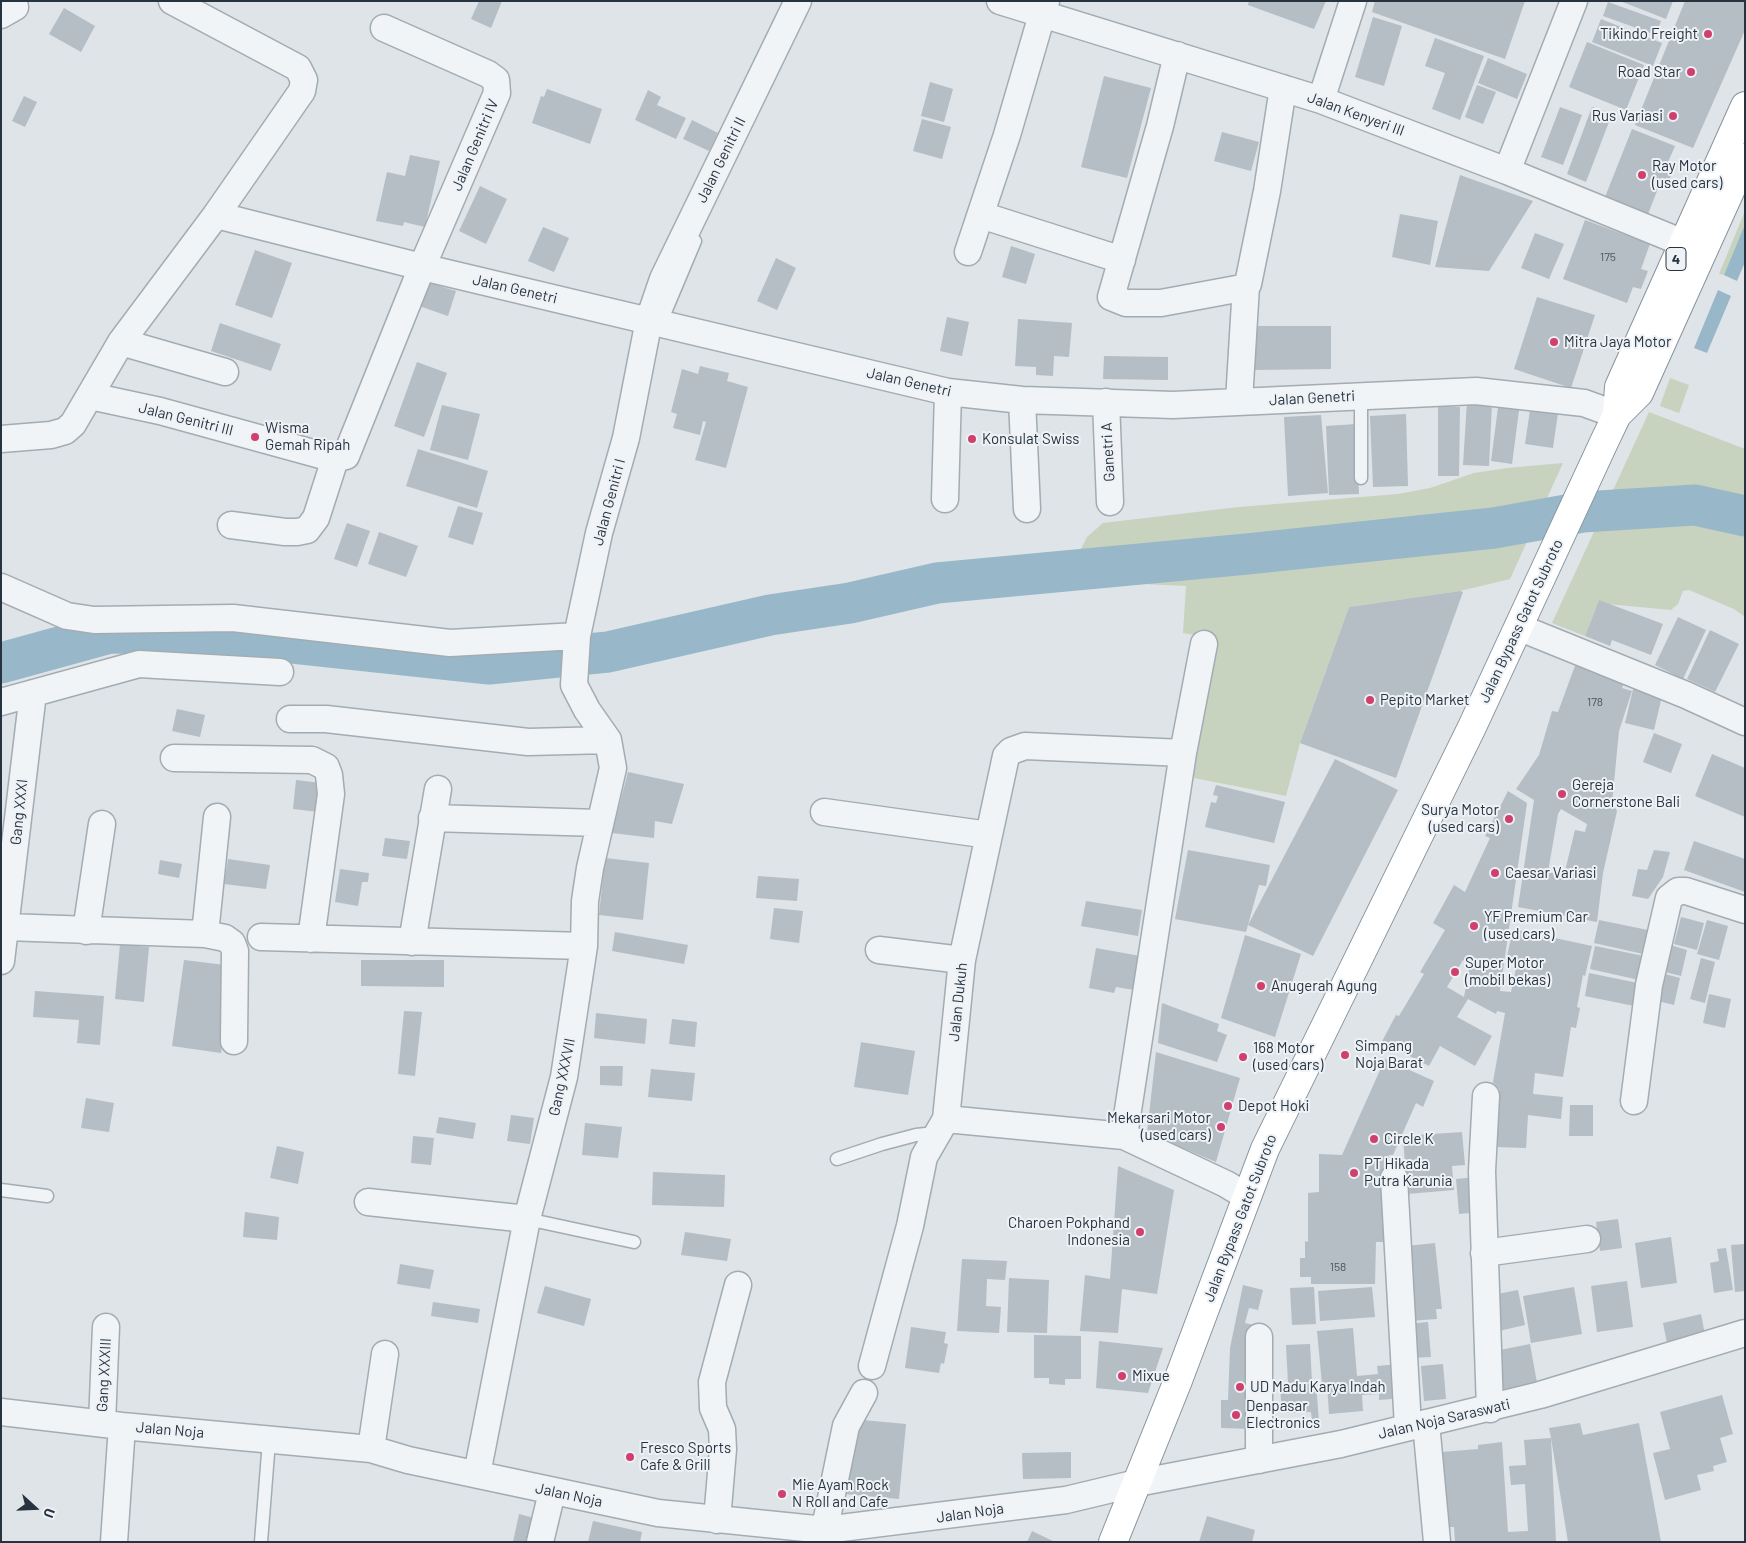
<!DOCTYPE html>
<style>
body{margin:0}
#map{position:relative;width:1746px;height:1543px;overflow:hidden;background:#dee4e8;font-family:Barlow,sans-serif}
canvas{display:block}
.frame{position:absolute;inset:0;border:2px solid #27343f;pointer-events:none}
.north{position:absolute;left:10px;top:1483px;width:50px;height:50px;-webkit-text-stroke:4px #eef2f6;paint-order:stroke;rotate:110deg;font-size:14px;font-weight:700;line-height:20px;text-align:center;color:#27343f}
.north::after{content:'';display:block;margin:auto;width:18px;height:22px;background:#27343f;clip-path:polygon(50% 0,100% 100%,50% 72%,0 100%)}
</style>
<div id="map">
<canvas width="1746" height="1543"></canvas>
<div class="frame"></div>
<div class="north">U</div>
</div>
<script>
const c = document.querySelector('canvas').getContext('2d');
c.lineJoin = 'round';
function fill(path, color) {
  c.fillStyle = color;
  c.fill(path, 'evenodd');
}
function toPath(rows) {
  const path = new Path2D();
  for (const r of rows) {
    path.moveTo(r[0], r[1]);
    for (let i = 2; i < r.length; i += 2) path.lineTo(r[i], r[i + 1]);
  }
  return path;
}
function stroke(path, color, width, dash) {
  c.strokeStyle = color;
  c.lineWidth = width;
  c.lineCap = dash ? 'butt' : 'round';
  c.setLineDash(dash || []);
  c.stroke(path);
}
function drawText(font, color, halo, rows, align = 'center') {
  c.font = font + ' Barlow,sans-serif';
  c.lineWidth = 4;
  c.setLineDash([]);
  c.textBaseline = 'middle';
  c.strokeStyle = halo;
  c.fillStyle = color;
  for (const [text, x, y, turn = 0] of rows) {
    c.save();
    c.translate(x, y);
    c.rotate((+turn || 0) * Math.PI / 180);
    c.textAlign = isNaN(turn) ? turn : align;
    if (halo) c.strokeText(text, 0, 0);
    c.fillText(text, 0, 0);
    c.restore();
  }
}
fill(toPath([
 [1745,211,1745,224,1724,275,1719,274],
 [1670,378,1689,385,1679,413,1660,406],
 [1649,412,1745,449,1745,617,1734,609,1689,590,1683,591,1678,604,1671,610,1608,604,1599,600,1585,636,1552,623],
 [1563,463,1510,579,1460,591,1349,607,1300,743,1286,796,1189,777,1214,638,1183,633,1186,586,1080,581,1081,549,1087,537,1103,523,1239,507,1398,494,1430,488,1474,473,1507,468]
]), '#c7d2bf');
fill(toPath([
 [1745,224,1745,262,1737,281,1724,275],
 [1718,290,1731,296,1707,353,1694,348]
]), '#98b8c9');
stroke(toPath([
 [1,663,110,633,208,634,489,664,608,652,770,615,850,603,937,583,1247,554,1494,528,1583,512,1695,505,1745,516]
]), '#98b8c9', 41);
fill(toPath([
 [479,1,502,1,491,28,471,19],
 [1249,1,1326,1,1314,29,1248,5],
 [1375,1,1525,1,1505,59,1372,12],
 [1620,1,1673,1,1666,19],
 [1685,1,1745,1,1745,30,1693,148,1635,125],
 [1608,2,1661,21,1656,35,1603,16],
 [64,8,95,26,81,52,49,34],
 [1373,17,1402,26,1384,86,1355,77],
 [1601,19,1662,43,1653,66,1592,42],
 [1435,38,1484,56,1460,120,1432,109,1445,73,1425,66],
 [1587,42,1644,65,1626,110,1569,87],
 [1488,58,1527,74,1517,99,1478,83],
 [1104,76,1151,88,1127,178,1081,167],
 [930,82,953,89,944,122,921,116],
 [1477,85,1496,92,1483,124,1465,117],
 [547,89,602,109,590,144,532,123,541,96,544,97],
 [648,90,661,97,657,105,686,118,676,139,635,120],
 [24,96,37,102,25,127,12,121],
 [1560,107,1582,115,1563,165,1541,157],
 [1592,107,1612,114,1586,182,1567,174],
 [922,119,951,127,942,159,913,151],
 [692,120,718,133,709,151,683,139],
 [1632,129,1675,146,1668,162,1675,164,1666,189,1659,186,1648,214,1605,197],
 [1222,132,1259,142,1251,171,1214,161],
 [410,155,440,161,425,227,404,222,403,226,376,221,387,172,405,176],
 [1460,175,1533,201,1489,271,1435,267],
 [480,186,507,199,486,244,459,231],
 [1400,214,1438,221,1430,265,1392,257],
 [1585,220,1650,244,1641,269,1648,271,1641,289,1633,287,1627,303,1563,279],
 [543,227,569,238,554,272,528,261],
 [1535,233,1564,244,1549,279,1521,268],
 [1011,246,1035,254,1026,284,1002,277],
 [255,250,292,263,272,318,235,305],
 [776,258,796,268,777,310,757,301],
 [426,282,456,291,448,316,419,306],
 [1537,297,1595,315,1571,388,1514,369],
 [947,317,969,322,962,356,940,351],
 [1018,319,1072,323,1069,357,1054,356,1053,376,1036,375,1036,367,1015,366],
 [220,323,281,344,271,371,211,351],
 [1255,326,1331,326,1331,369,1255,370],
 [1104,356,1168,357,1168,380,1103,379],
 [417,362,447,373,424,437,394,426],
 [700,366,729,373,727,381,748,387,726,468,695,460,706,422,703,421,700,435,673,428,677,414,671,412,682,369,698,374],
 [1499,400,1520,403,1512,464,1491,461],
 [1467,401,1492,403,1489,466,1463,465],
 [442,405,480,414,468,460,430,450],
 [1438,406,1460,407,1459,476,1438,476],
 [1530,410,1558,413,1553,448,1525,444],
 [1406,414,1408,486,1373,487,1370,416],
 [1321,415,1328,493,1288,496,1284,417],
 [1356,424,1359,494,1329,495,1326,426],
 [418,449,488,471,477,508,406,486],
 [458,506,483,513,473,545,448,537],
 [347,523,370,531,357,567,334,559],
 [379,532,418,546,406,577,368,564],
 [1460,591,1463,592,1396,778,1300,743,1349,607],
 [1599,600,1663,624,1651,655,1612,640,1610,646,1585,636],
 [1678,617,1706,630,1683,679,1655,665],
 [1710,630,1739,644,1715,692,1687,679],
 [1576,663,1624,682,1622,688,1632,691,1619,731,1612,803,1617,811,1603,873,1597,922,1518,907,1534,800,1516,789,1539,755,1552,711,1558,712],
 [1561,809,1587,824,1585,832,1575,830,1564,875,1548,872,1558,814],
 [1634,685,1663,692,1654,730,1625,723],
 [177,709,205,715,200,737,172,731],
 [1654,733,1682,744,1671,773,1643,762],
 [1712,754,1745,768,1745,817,1695,796],
 [1335,759,1398,790,1313,956,1248,925],
 [628,772,684,784,672,824,655,821,654,838,612,833],
 [296,780,321,783,318,812,293,809],
 [1216,785,1285,802,1274,843,1205,827,1211,802,1216,803,1218,796,1213,795],
 [1508,791,1527,803,1500,991,1511,992,1517,963,1506,961,1513,929,1592,946,1585,976,1583,975,1577,1007,1580,1008,1576,1028,1571,1027,1563,1077,1535,1073,1533,1094,1563,1097,1561,1119,1528,1115,1526,1148,1496,1147,1497,1133,1493,1133,1495,1114,1499,1114,1499,1107,1496,1107,1498,1090,1500,1090,1493,1082,1505,1013,1497,1011,1496,1014,1468,999,1457,1017,1492,1036,1475,1066,1440,1046,1429,1066,1390,1046,1387,1051,1379,1047,1396,1015,1399,1016,1424,974,1420,972,1445,930,1433,923,1454,885,1465,892,1490,838,1485,836],
 [1463,960,1470,964,1464,997,1447,987],
 [385,838,410,841,407,859,382,856],
 [1694,841,1745,859,1745,892,1684,870],
 [1188,850,1270,865,1266,886,1259,885,1246,932,1175,919],
 [1654,850,1670,852,1663,877,1648,899,1632,896,1638,869,1647,870],
 [605,858,649,863,643,920,599,915],
 [228,859,270,865,266,889,224,884],
 [160,860,182,864,179,878,158,874],
 [340,869,369,873,368,882,362,882,358,906,335,902],
 [758,876,799,879,797,901,756,898],
 [1086,901,1142,910,1138,936,1081,926],
 [774,908,803,911,799,943,770,939],
 [1681,917,1704,923,1697,950,1674,944],
 [1599,920,1648,930,1643,954,1594,943],
 [1707,920,1728,926,1719,960,1697,954],
 [615,932,688,945,684,964,612,951],
 [1245,935,1301,954,1275,1037,1221,1018],
 [120,944,149,947,144,1002,115,999],
 [1667,944,1687,950,1681,976,1661,971],
 [1595,946,1644,956,1639,980,1590,969],
 [1096,948,1140,956,1134,990,1116,987,1114,993,1089,988],
 [1701,958,1715,962,1705,1003,1690,999],
 [184,960,233,966,221,1053,172,1046],
 [361,960,444,960,444,987,361,986],
 [1589,973,1638,983,1634,1006,1585,996],
 [1661,973,1680,978,1674,1005,1654,1000],
 [35,991,104,996,100,1045,77,1043,79,1020,33,1017],
 [1709,994,1731,999,1725,1028,1703,1023],
 [1162,1003,1219,1024,1217,1031,1227,1035,1217,1062,1158,1043],
 [404,1011,422,1012,415,1076,398,1074],
 [596,1013,647,1019,645,1044,594,1038],
 [672,1019,697,1022,695,1047,669,1044],
 [861,1042,915,1051,908,1095,854,1087],
 [1156,1052,1240,1078,1216,1162,1147,1133],
 [1385,1059,1434,1081,1423,1107,1416,1103,1393,1155,1389,1155,1385,1242,1376,1242,1375,1284,1311,1284,1311,1277,1300,1277,1300,1258,1305,1258,1305,1241,1308,1242,1308,1193,1319,1192,1319,1154,1342,1155],
 [600,1066,623,1066,622,1086,600,1085],
 [651,1069,695,1073,692,1101,648,1097],
 [86,1098,114,1103,109,1132,81,1128],
 [1570,1105,1593,1105,1593,1136,1569,1136],
 [511,1115,534,1118,530,1144,507,1141],
 [439,1117,476,1123,473,1139,436,1133],
 [585,1123,622,1127,618,1158,582,1155],
 [1462,1132,1465,1165,1452,1166,1454,1190,1407,1194,1403,1136],
 [413,1136,434,1138,431,1165,411,1163],
 [277,1146,304,1152,298,1184,270,1178],
 [1118,1166,1174,1190,1157,1294,1122,1289,1118,1333,1080,1331,1085,1275,1110,1279],
 [653,1172,725,1175,724,1207,652,1205],
 [1478,1177,1480,1212,1459,1214,1456,1179],
 [245,1212,279,1217,277,1240,243,1237],
 [1618,1219,1622,1248,1600,1251,1596,1222],
 [685,1232,731,1239,727,1261,681,1255],
 [1671,1237,1677,1283,1641,1288,1635,1243],
 [1435,1243,1442,1309,1436,1309,1437,1319,1409,1321,1406,1246],
 [1745,1244,1745,1291,1735,1292,1731,1245],
 [1726,1248,1733,1290,1714,1293,1710,1263,1719,1261,1717,1249],
 [962,1259,1007,1261,1005,1280,987,1279,986,1306,1001,1307,999,1333,957,1331],
 [400,1264,434,1270,430,1289,397,1284],
 [1009,1278,1049,1280,1047,1333,1007,1332],
 [1627,1281,1633,1327,1597,1332,1591,1286],
 [1243,1285,1263,1290,1258,1310,1249,1308,1245,1323,1254,1325,1250,1348,1252,1429,1221,1428,1221,1400,1228,1400,1230,1348],
 [545,1286,591,1299,584,1326,537,1313],
 [1314,1287,1316,1324,1292,1325,1290,1288],
 [1372,1287,1375,1317,1320,1321,1318,1291],
 [1574,1287,1582,1334,1531,1343,1523,1296],
 [1518,1290,1525,1325,1499,1331,1492,1295],
 [433,1302,480,1309,478,1323,431,1316],
 [1701,1314,1705,1335,1667,1343,1663,1323],
 [1428,1322,1431,1357,1409,1358,1406,1324],
 [911,1327,946,1332,944,1343,948,1344,944,1364,941,1363,939,1373,905,1368],
 [1353,1328,1357,1376,1378,1374,1377,1366,1399,1364,1402,1398,1379,1400,1379,1394,1362,1395,1363,1411,1329,1414,1327,1383,1322,1384,1317,1331],
 [1034,1335,1081,1336,1081,1379,1065,1379,1065,1385,1049,1384,1049,1378,1034,1378],
 [1099,1341,1163,1348,1148,1393,1096,1388],
 [1310,1344,1312,1382,1288,1383,1286,1345],
 [1530,1344,1537,1383,1503,1390,1495,1351],
 [1443,1364,1446,1399,1424,1401,1421,1366],
 [1316,1383,1319,1422,1312,1422,1311,1412,1282,1413,1280,1386],
 [1722,1395,1733,1434,1720,1438,1727,1462,1713,1466,1714,1471,1697,1475,1701,1490,1665,1500,1653,1453,1670,1449,1660,1412],
 [852,1419,906,1424,899,1499,844,1494],
 [1580,1423,1583,1435,1639,1423,1661,1542,1568,1542,1551,1438,1556,1542,1455,1542,1454,1527,1449,1527,1442,1452,1478,1449,1478,1445,1502,1442,1508,1532,1528,1531,1525,1484,1511,1485,1509,1466,1526,1465,1524,1440,1551,1438,1549,1428],
 [1071,1452,1071,1478,1023,1479,1022,1453],
 [519,1514,538,1519,533,1542,513,1542],
 [1207,1516,1255,1530,1252,1542,1199,1542],
 [593,1521,642,1532,640,1542,588,1542],
 [1032,1531,1055,1542,1027,1542]
]), '#b5bec5');
const lane = toPath([
 [666,310,695,241],
 [1361,396,1361,478],
 [837,1159,882,1144,916,1135,936,1133],
 [1,1190,47,1196],
 [527,1219,634,1242],
 [261,1542,269,1441]
]);
const street = toPath([
 [1000,1,1321,100,1507,171,1703,251],
 [1,15,15,7],
 [1177,55,1160,126,1111,297,1126,303,1161,303,1242,288,1248,284,1267,191,1283,88],
 [1321,100,1353,1],
 [1507,171,1574,1],
 [216,215,422,267,948,392,1022,400,1173,405,1476,391,1584,403,1617,415],
 [981,215,1122,260],
 [968,252,1007,135,1046,1],
 [121,342,225,372],
 [90,396,160,411,335,459,346,456,422,267,497,93,496,80,488,74,384,28],
 [1022,400,1027,509],
 [1239,401,1246,286],
 [1106,402,1110,502],
 [1,439,51,435,65,431,73,424,121,342,216,215,302,91,304,80,298,68,172,1],
 [945,499,948,392],
 [231,525,285,532,297,532,307,530,316,518,335,459],
 [1,587,67,616,94,620,233,618,450,643,577,636],
 [1518,627,1686,695,1745,722],
 [1,702,139,664,280,672],
 [290,719,326,719,528,742,608,740],
 [174,758,312,760,326,767,329,775,331,794,311,939],
 [824,812,989,835],
 [432,818,599,823],
 [6,927,205,934,225,938,232,943,235,951,234,1041],
 [86,931,102,824],
 [205,934,217,817],
 [261,937,584,946],
 [412,942,438,789],
 [879,950,962,960],
 [1,961,33,693],
 [1486,1096,1482,1171,1490,1409],
 [1634,1101,1649,985,1669,898,1678,891,1686,891,1745,910],
 [946,1119,1124,1136,1226,1184,1246,1196],
 [1124,1136,1183,753,1204,644],
 [1394,1178,1408,1427],
 [368,1202,527,1219],
 [1484,1253,1587,1239],
 [872,1366,910,1226,924,1157,946,1119,962,960,1006,756,1011,751,1025,746,1183,753],
 [1,1412,122,1426,371,1449,408,1460,658,1513,825,1530,1066,1500,1137,1483,1341,1444,1540,1395,1745,1333],
 [102,1423,106,1327],
 [1426,1423,1437,1542],
 [371,1449,385,1354],
 [1259,1460,1259,1337],
 [477,1474,527,1219,564,1077,584,946,585,901,590,868,613,768,608,740,587,710,574,685,577,636,599,533,626,438,649,320,663,279,798,1],
 [717,1520,723,1449,722,1429,713,1408,712,1382,738,1285],
 [114,1542,122,1426],
 [540,1542,552,1492],
 [822,1542,846,1426,864,1393]
]);
const highway = toPath([
 [1617,415,1639,393,1745,158],
 [1113,1542,1177,1383,1265,1149,1472,727,1605,440,1617,415,1619,387,1745,106]
]);
stroke(lane, '#a3acb2', 15);
stroke(street, '#a3acb2', 29);
stroke(highway, '#86949f', 30);
stroke(lane, '#f1f4f6', 12);
stroke(street, '#f1f4f6', 26);
stroke(highway, '#fff', 28);
for (const [x, y, r, color] of [
 [1708,34,5,"#d0406d"],
 [1691,72,5,"#d0406d"],
 [1673,116,5,"#d0406d"],
 [1642,175,5,"#d0406d"],
 [1554,342,5,"#d0406d"],
 [255,437,5,"#d0406d"],
 [972,439,5,"#d0406d"],
 [1370,700,5,"#d0406d"],
 [1562,794,5,"#d0406d"],
 [1509,819,5,"#d0406d"],
 [1495,873,5,"#d0406d"],
 [1474,926,5,"#d0406d"],
 [1455,972,5,"#d0406d"],
 [1261,986,5,"#d0406d"],
 [1345,1055,5,"#d0406d"],
 [1243,1057,5,"#d0406d"],
 [1228,1106,5,"#d0406d"],
 [1221,1127,5,"#d0406d"],
 [1374,1139,5,"#d0406d"],
 [1354,1173,5,"#d0406d"],
 [1140,1232,5,"#d0406d"],
 [1122,1376,5,"#d0406d"],
 [1240,1387,5,"#d0406d"],
 [1236,1415,5,"#d0406d"],
 [630,1457,5,"#d0406d"],
 [782,1494,5,"#d0406d"]
]) {
  const dot = new Path2D();
  dot.arc(x, y, r, 0, 2 * Math.PI);
  c.fillStyle = color;
  c.fill(dot);
  stroke(dot, '#eef2f6', 2);
}
drawText('12px', '#4a5660', null, [
 ["175",1608,257],
 ["178",1595,702],
 ["158",1338,1267]
]);
for (const [x, y, w] of [
 [1676,259,20]
]) {
  const box = new Path2D();
  box.roundRect(x - w / 2, y - 11.5, w, 23, 4);
  c.fillStyle = '#eef2f6';
  c.fill(box);
  stroke(box, '#27343f', 1);
}
drawText('bold 14px', '#27343f', null, [
 ["4",1676,259]
]);
drawText('15px', '#27343f', '#eef2f6', [
 ["Tikindo Freight",1698,34,"right"],
 ["Road Star",1681,72,"right"],
 ["Rus Variasi",1663,116,"right"],
 ["Ray Motor",1652,166],
 ["(used cars)",1652,183],
 ["Mitra Jaya Motor",1564,342],
 ["Wisma",265,428],
 ["Gemah Ripah",265,445],
 ["Konsulat Swiss",982,439],
 ["Pepito Market",1380,700],
 ["Gereja",1572,785],
 ["Cornerstone Bali",1572,802],
 ["Surya Motor",1499,810,"right"],
 ["(used cars)",1499,827,"right"],
 ["Caesar Variasi",1505,873],
 ["YF Premium Car",1484,917],
 ["(used cars)",1484,934],
 ["Super Motor",1465,963],
 ["(mobil bekas)",1465,980],
 ["Anugerah Agung",1271,986],
 ["Simpang",1355,1046],
 ["Noja Barat",1355,1063],
 ["168 Motor",1253,1048],
 ["(used cars)",1253,1065],
 ["Depot Hoki",1238,1106],
 ["Mekarsari Motor",1211,1118,"right"],
 ["(used cars)",1211,1135,"right"],
 ["Circle K",1384,1139],
 ["PT Hikada",1364,1164],
 ["Putra Karunia",1364,1181],
 ["Charoen Pokphand",1130,1223,"right"],
 ["Indonesia",1130,1240,"right"],
 ["Mixue",1132,1376],
 ["UD Madu Karya Indah",1250,1387],
 ["Denpasar",1246,1406],
 ["Electronics",1246,1423],
 ["Fresco Sports",640,1448],
 ["Cafe & Grill",640,1465],
 ["Mie Ayam Rock",792,1485],
 ["N Roll and Cafe",792,1502]
], 'left');
drawText('15px', '#27343f', '#eef2f6', [
 ["Jalan Kenyeri III",1356,114,20],
 ["Jalan Genitri IV",475,145,-67],
 ["Jalan Genitri II",721,160,-64],
 ["Jalan Genetri",515,289,13],
 ["Jalan Genetri",909,382,13],
 ["Jalan Genetri",1312,398,-3],
 ["Jalan Genitri III",186,419,14],
 ["Ganetri A",1108,452,-93],
 ["Jalan Genitri I",609,502,-75],
 ["Jalan Bypass Gatot Subroto",1521,621,-65],
 ["Gang XXXI",19,812,-84],
 ["Jalan Dukuh",958,1002,-84],
 ["Gang XXXVII",562,1077,-78],
 ["Jalan Bypass Gatot Subroto",1240,1218,-69],
 ["Gang XXXIII",104,1375,-87],
 ["Jalan Noja Saraswati",1444,1419,-13],
 ["Jalan Noja",170,1430,5],
 ["Jalan Noja",569,1495,12],
 ["Jalan Noja",970,1513,-8]
]);
</script>
